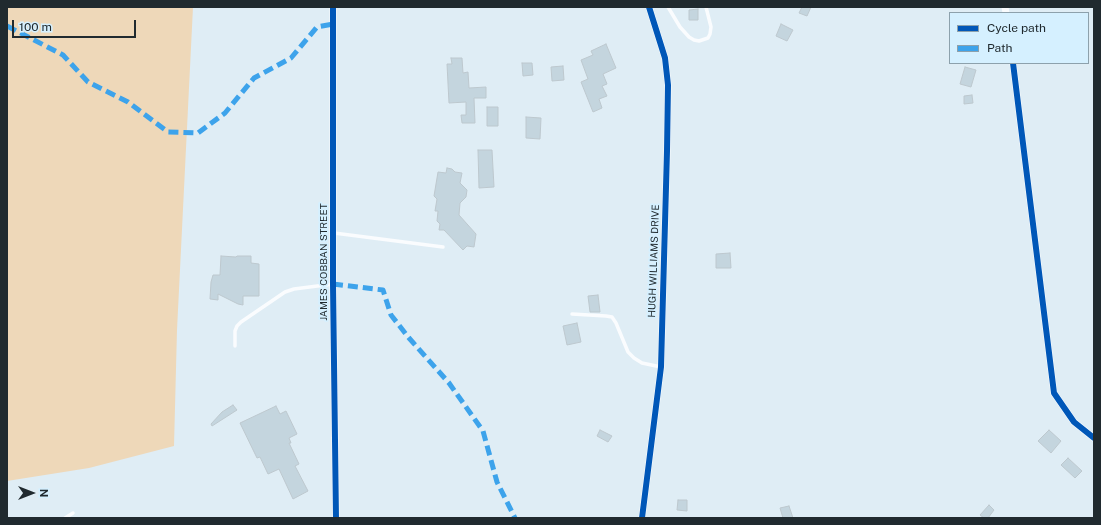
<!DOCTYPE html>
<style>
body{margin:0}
#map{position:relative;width:1101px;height:525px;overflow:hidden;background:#dfedf5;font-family:"Public Sans",sans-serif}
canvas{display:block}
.frame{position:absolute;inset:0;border:8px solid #202a2f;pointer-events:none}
.legend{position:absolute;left:949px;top:12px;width:140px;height:52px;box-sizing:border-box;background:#d5f0ff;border:1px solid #8da1ac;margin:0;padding:5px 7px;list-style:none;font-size:12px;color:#202a2f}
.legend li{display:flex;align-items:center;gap:8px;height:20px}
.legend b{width:20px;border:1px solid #8da1ac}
.north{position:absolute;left:12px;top:473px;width:40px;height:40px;-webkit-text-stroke:3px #d5f0ff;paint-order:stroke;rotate:90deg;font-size:11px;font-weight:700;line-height:16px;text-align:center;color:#202a2f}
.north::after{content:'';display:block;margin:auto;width:14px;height:18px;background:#202a2f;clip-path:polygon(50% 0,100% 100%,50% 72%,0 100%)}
.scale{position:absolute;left:12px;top:20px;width:124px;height:18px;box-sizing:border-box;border:2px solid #202a2f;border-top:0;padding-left:5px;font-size:12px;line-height:14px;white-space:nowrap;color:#202a2f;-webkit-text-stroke:3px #d5f0ff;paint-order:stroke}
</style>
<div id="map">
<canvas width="1101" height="525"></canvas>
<div class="frame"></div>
<ul class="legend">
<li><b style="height:5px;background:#0057b8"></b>Cycle path</li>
<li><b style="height:5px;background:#3da3eb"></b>Path</li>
</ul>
<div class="north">N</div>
<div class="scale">100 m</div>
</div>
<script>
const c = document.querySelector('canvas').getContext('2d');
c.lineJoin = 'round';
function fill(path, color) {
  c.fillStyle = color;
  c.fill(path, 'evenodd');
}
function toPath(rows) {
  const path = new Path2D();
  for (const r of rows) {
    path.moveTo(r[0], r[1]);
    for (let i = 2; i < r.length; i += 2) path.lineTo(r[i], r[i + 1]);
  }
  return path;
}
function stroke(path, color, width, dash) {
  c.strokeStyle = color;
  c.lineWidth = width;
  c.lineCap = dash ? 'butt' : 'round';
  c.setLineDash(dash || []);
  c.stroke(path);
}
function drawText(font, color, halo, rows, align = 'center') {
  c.font = font + ' "Public Sans",sans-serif';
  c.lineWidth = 3.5;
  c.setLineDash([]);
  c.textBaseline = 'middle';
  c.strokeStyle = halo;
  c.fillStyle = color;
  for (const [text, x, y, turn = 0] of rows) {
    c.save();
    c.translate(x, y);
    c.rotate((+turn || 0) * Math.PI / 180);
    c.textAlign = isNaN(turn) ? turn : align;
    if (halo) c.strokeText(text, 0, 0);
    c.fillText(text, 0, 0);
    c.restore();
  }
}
fill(toPath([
 [7,7,193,7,177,330,174,446,89,468,7,481]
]), '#eed8b9');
const building = toPath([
 [802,7,811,7,807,16,799,13,802,7],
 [698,9,698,20,689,20,689,10,698,9],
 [781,24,793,30,787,41,776,36,781,24],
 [606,44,616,68,603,74,607,84,602,86,607,96,599,99,602,108,593,112,581,82,588,79,581,60,593,55,591,51,606,44],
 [451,58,462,58,463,73,468,72,469,88,486,87,486,98,474,98,475,123,462,123,461,115,466,115,466,102,449,103,447,64,452,64,451,58],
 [522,63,532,63,533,75,523,76,522,63],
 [563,66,564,80,552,81,551,67,563,66],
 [965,67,976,70,971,87,960,84,965,67],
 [972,95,973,103,964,104,964,96,972,95],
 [487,107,498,107,498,126,487,126,487,107],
 [526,117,541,118,540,139,526,138,526,117],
 [478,150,492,150,494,187,479,188,478,150],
 [447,168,452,169,455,172,462,173,460,183,467,190,466,197,460,203,459,215,476,234,474,247,467,246,463,250,444,230,439,230,440,224,437,221,438,211,435,211,437,199,434,196,438,172,446,173,447,168],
 [730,253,731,268,716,268,716,254,730,253],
 [221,256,236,257,237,256,251,256,251,263,259,264,259,296,243,296,243,305,238,304,218,294,218,300,210,299,211,282,213,275,220,275,221,256],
 [598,295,600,312,590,312,588,296,598,295],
 [577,323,581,342,567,345,563,326,577,323],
 [233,405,237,410,212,426,211,424,222,412,233,405],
 [276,406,280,414,286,411,297,434,289,438,291,443,289,443,299,464,295,466,308,491,293,499,279,469,268,474,260,457,257,458,240,423,276,406],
 [600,430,612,436,608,442,597,436,600,430],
 [1049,430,1061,441,1051,453,1038,441,1049,430],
 [1068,458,1082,471,1075,478,1061,465,1068,458],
 [678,500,687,500,687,511,677,510,678,500],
 [989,505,994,510,988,518,984,518,980,515,989,505],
 [789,506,793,518,783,518,780,508,789,506]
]);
fill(building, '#c4d5de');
stroke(building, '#bdc8ce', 1);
stroke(toPath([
 [668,7,680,27,689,37,694,40,699,41,708,38,710,34,711,27,706,7],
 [334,233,443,247],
 [572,314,606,316,612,317,616,323,628,352,634,358,642,363,661,367],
 [235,346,235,331,237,326,241,322,285,292,294,289,333,284],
 [65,518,73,513]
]), '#fafcfe', 3.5);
stroke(toPath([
 [333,7,333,284,336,518],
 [1005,7,1006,13],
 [1013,63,1054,393,1074,422,1094,438],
 [642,518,661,367,667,151,668,85,665,58,649,7]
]), '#fafcfe', 7);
stroke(toPath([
 [7,26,63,55,88,82,128,102,168,132,198,133,225,113,254,78,291,58,317,27,333,24],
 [333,284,383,290,391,315,409,338,449,383,483,431,497,482,515,518]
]), '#3da3eb', 5, [10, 5]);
stroke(toPath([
 [333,7,333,284,336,518],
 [1013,63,1054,393,1074,422,1094,438],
 [642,518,661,367,667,151,668,85,665,58,649,7]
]), '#0057b8', 6);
drawText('10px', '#202a2f', '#d5f0ff', [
 ["HUGH WILLIAMS DRIVE",654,261,-88],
 ["JAMES COBBAN STREET",324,262,-90]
]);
</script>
